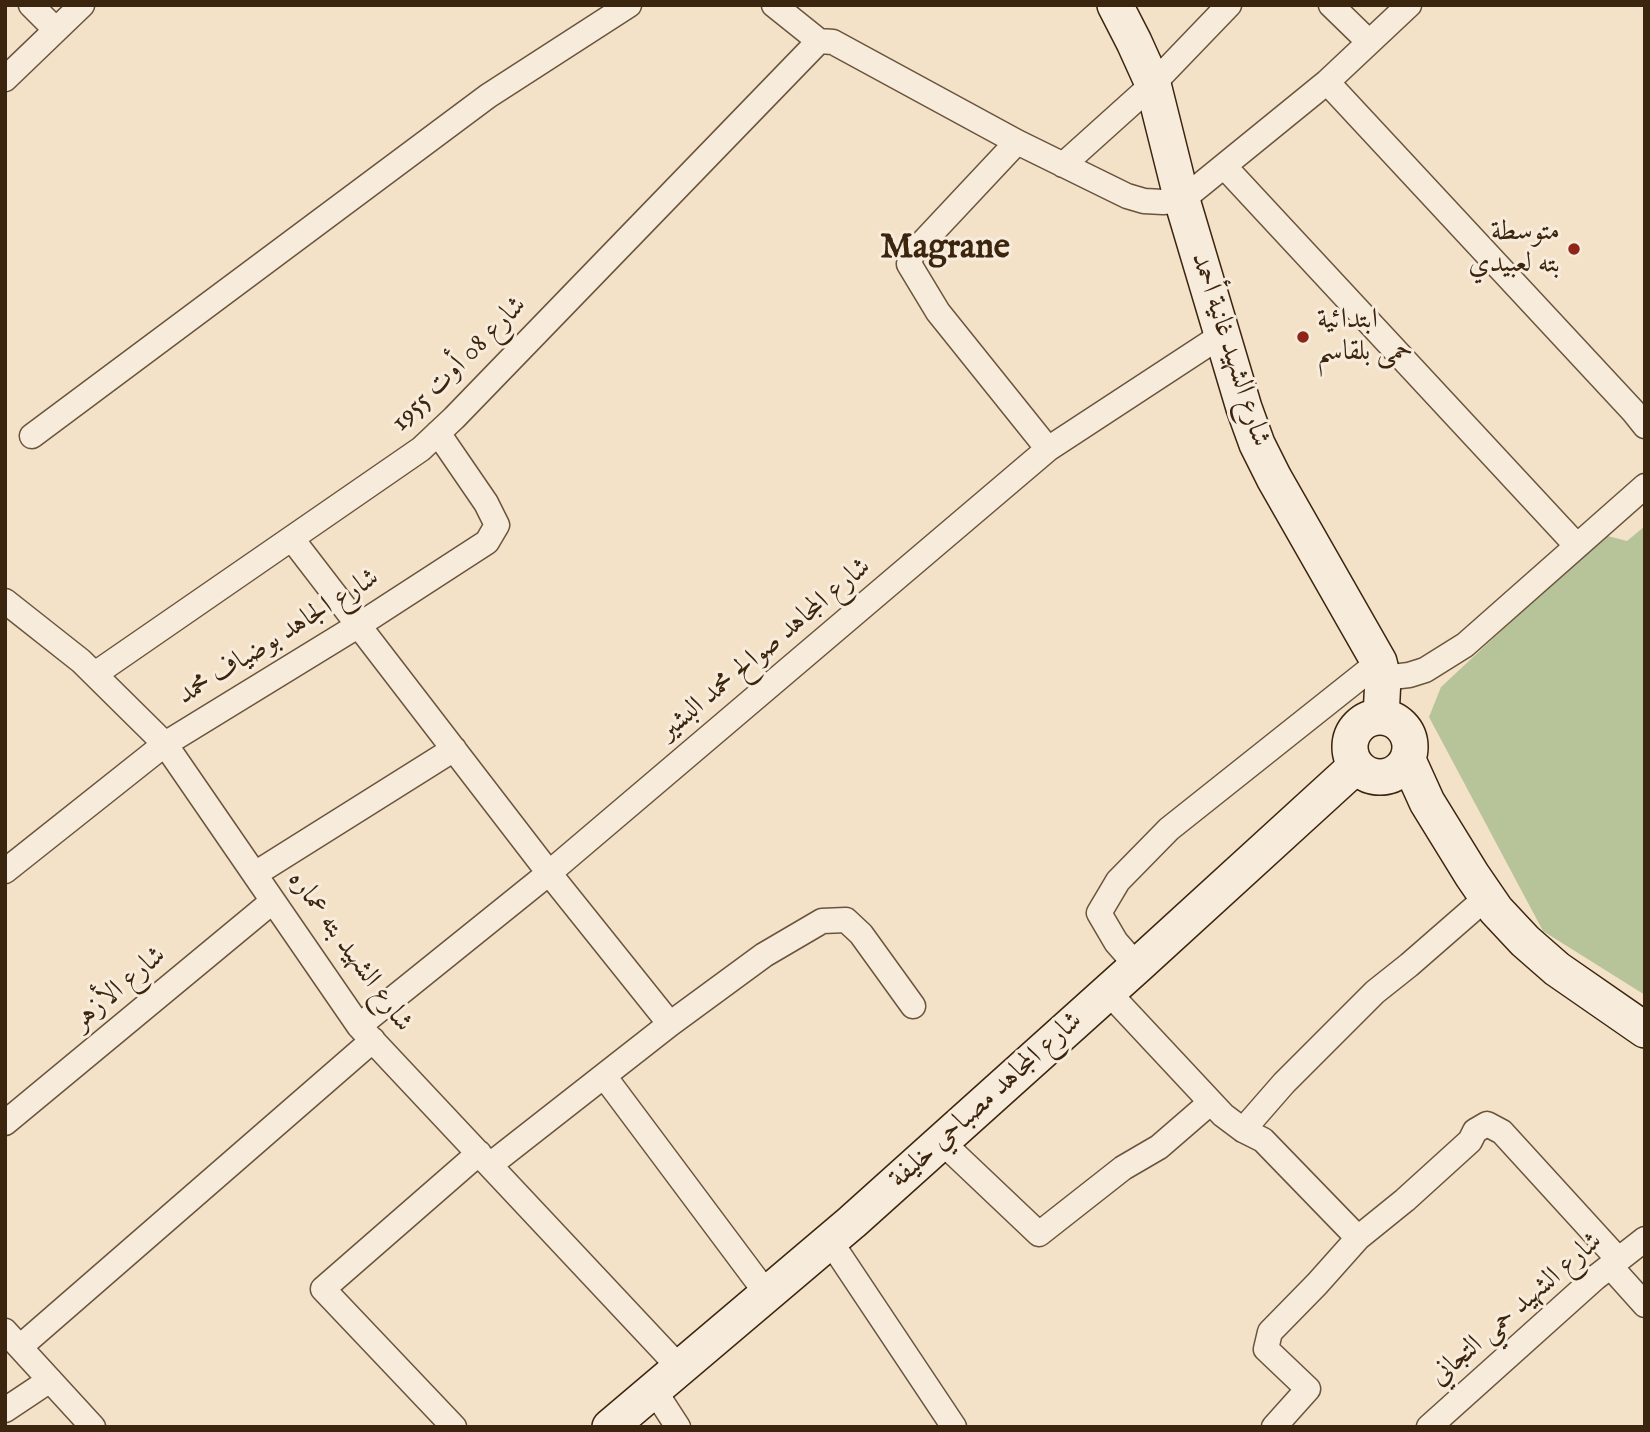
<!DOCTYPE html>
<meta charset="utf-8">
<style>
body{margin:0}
#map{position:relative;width:1650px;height:1432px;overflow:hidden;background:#f3e1c8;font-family:"IM FELL English",serif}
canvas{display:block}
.frame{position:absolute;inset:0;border:7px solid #3c250f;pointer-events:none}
</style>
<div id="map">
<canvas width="1650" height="1432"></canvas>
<div class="frame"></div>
</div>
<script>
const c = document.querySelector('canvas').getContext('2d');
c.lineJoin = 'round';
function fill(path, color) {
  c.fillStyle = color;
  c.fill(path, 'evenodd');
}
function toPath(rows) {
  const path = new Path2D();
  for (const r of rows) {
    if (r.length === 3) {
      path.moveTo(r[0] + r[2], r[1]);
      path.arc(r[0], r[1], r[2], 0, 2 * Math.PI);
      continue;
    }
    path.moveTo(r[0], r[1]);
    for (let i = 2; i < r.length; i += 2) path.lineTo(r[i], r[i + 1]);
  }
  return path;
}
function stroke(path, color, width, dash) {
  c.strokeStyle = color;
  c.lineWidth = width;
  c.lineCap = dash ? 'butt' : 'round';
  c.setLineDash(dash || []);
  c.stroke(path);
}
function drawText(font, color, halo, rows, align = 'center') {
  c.font = font + ' "IM FELL English",Amiri,serif';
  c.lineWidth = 6;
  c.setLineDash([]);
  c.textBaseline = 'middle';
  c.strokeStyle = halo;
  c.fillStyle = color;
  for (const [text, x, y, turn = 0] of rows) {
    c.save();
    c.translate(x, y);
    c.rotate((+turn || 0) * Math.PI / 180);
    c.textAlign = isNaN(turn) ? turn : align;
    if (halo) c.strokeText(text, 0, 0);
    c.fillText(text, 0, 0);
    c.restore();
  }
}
fill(toPath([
 [1645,526,1645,995,1543,931,1429,717,1441,687,1604,535,1627,541]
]), '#b7c399');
const minor = toPath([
 [31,5,56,30],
 [774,5,819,41,833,42,1017,142,1127,196,1144,201,1163,202,1182,200,1327,82,1409,5],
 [1331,5,1369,42],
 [5,79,82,5],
 [1327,82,1633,411,1645,426],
 [1017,142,912,254,909,264,938,312,1048,449],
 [1063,165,1153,84,1229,5],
 [1224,166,1577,546],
 [32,436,488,96,629,5],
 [292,539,549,873,670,1024],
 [5,601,81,661,165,744,359,1026,679,1367],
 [95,674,421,449,454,418,819,41],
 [1383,678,1409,675,1425,670,1465,645,1645,486],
 [5,871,165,744,359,625,487,542,497,525,486,503,438,433],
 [255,874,454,749],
 [1137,966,1116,942,1099,913,1118,881,1169,829,1379,662],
 [1108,992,1223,1115,1243,1130,1263,1140,1358,1238],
 [359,1026,549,873,1048,449,1222,335],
 [604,1076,767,1294],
 [5,1123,273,901],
 [1243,1130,1284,1083,1375,992,1409,965,1487,897],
 [942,1142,1039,1234,1123,1168,1159,1147,1211,1102],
 [490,1165,670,1024,764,955,822,921,846,920,861,934,913,1006],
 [830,1241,954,1427],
 [1610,1266,1645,1305],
 [5,1331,93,1427],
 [20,1347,373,1040],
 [654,1390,678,1427],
 [5,1410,50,1380],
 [454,1427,323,1289,479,1153],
 [1274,1427,1308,1389,1266,1349,1270,1332,1317,1284,1358,1238,1405,1200,1470,1141,1475,1131,1487,1124,1502,1132,1618,1259],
 [1429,1427,1595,1278,1645,1239]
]);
const secondary = toPath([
 [1115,5,1134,42,1153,84,1182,200,1244,408,1257,444,1274,478,1379,662,1383,678,1381,717],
 [1380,747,30],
 [1408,760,1427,802,1472,875,1496,910,1525,941,1557,969,1645,1030],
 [610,1427,852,1222,1137,966,1356,766]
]);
stroke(minor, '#6a543d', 27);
stroke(secondary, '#3c250f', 38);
stroke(minor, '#f7ecdb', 24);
stroke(secondary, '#f7ecdb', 35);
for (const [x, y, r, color] of [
 [1574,249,7,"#8f2418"],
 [1303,337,7,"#8f2418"]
]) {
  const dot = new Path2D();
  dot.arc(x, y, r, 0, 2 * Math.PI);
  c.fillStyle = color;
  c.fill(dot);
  stroke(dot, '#f7ecdb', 2.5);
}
drawText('28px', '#3c250f', '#f7ecdb', [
 ["متوسطة",1560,233],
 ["بته لعبيدي",1560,265],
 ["ابتدائية",1317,321,"left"],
 ["حمى بلقاسم",1317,353,"left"]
], 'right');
drawText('28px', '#3c250f', '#f7ecdb', [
 ["شارع الشهيد غانية أحمد",1229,350,72],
 ["شارع 08 أوت 1955",460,365,-45],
 ["شارع الجاهد بوضياف محمد",279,638,-32],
 ["شارع المجاهد صوالح محمد البشير",766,650,-40],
 ["شارع الشهيد بته عماره",349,952,54],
 ["شارع الأزهر",120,989,-40],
 ["شارع المجاهد مصباحي خليفة",987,1101,-42],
 ["شارع الشهيد حمي التجاني",1517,1310,-41]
]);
drawText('bold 35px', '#3c250f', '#f7ecdb', [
 ["Magrane",945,250]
]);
</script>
